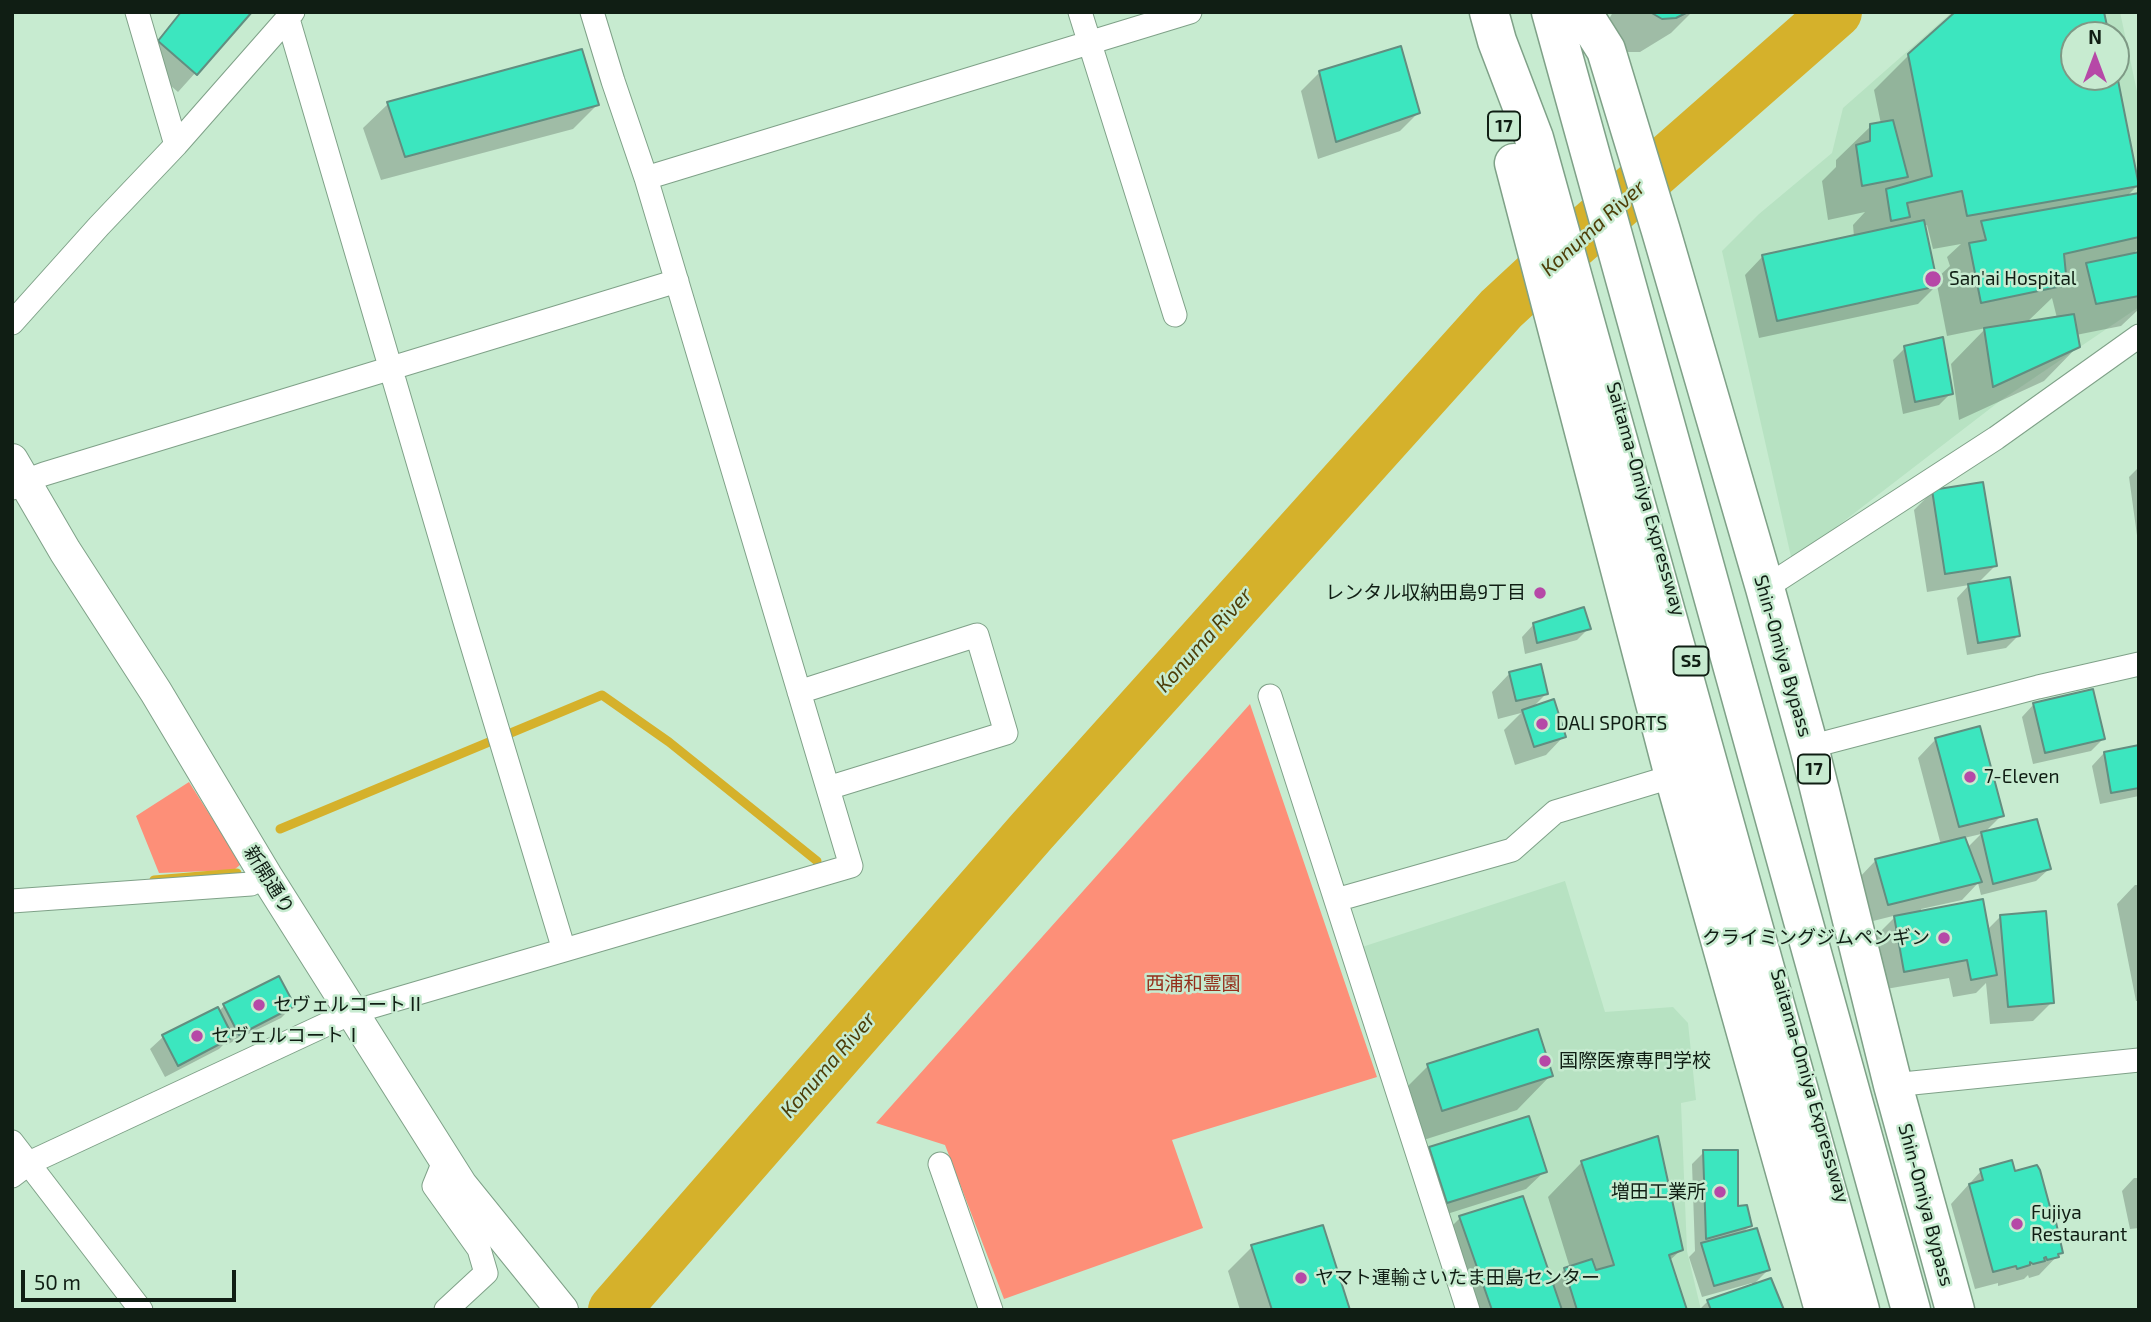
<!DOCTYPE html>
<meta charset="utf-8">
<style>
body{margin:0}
#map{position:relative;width:2151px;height:1322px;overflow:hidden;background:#c7ebd0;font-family:"Exo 2",sans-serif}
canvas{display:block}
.frame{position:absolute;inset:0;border:14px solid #101e14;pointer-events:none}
.north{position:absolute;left:2060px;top:21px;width:70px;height:70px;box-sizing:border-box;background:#c7ebd0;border:2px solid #7e9985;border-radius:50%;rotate:0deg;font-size:19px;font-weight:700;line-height:28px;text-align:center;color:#101e14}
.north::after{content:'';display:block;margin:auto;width:24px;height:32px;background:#b648a7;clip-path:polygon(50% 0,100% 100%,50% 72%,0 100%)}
.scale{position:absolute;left:21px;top:1270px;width:215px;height:32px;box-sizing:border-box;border:4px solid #101e14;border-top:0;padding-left:9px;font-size:21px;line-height:24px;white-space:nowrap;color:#101e14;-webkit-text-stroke:5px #c7ebd0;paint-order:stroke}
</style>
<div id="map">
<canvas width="2151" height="1322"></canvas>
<div class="frame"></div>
<div class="north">N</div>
<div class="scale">50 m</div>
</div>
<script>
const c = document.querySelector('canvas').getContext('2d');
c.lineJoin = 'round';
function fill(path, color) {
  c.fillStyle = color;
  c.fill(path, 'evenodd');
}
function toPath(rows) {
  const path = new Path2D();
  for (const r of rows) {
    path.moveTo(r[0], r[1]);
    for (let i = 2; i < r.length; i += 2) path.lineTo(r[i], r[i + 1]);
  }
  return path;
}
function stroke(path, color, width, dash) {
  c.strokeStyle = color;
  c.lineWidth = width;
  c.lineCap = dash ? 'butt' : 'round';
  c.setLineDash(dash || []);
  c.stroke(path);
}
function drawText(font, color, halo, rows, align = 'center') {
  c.font = font + ' "Exo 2","Noto Sans JP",sans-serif';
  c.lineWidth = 5;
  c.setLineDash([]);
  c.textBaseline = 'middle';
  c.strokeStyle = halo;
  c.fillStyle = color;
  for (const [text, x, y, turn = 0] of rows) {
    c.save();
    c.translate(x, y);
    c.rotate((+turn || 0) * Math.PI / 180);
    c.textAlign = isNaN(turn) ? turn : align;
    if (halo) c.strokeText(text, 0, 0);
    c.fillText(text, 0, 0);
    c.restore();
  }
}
fill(toPath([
 [1952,12,2120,12,2139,101,2139,307,2000,401,1792,561,1722,251,1759,214,1832,153,1843,108],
 [2074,35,2116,35,2116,77,2074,77],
 [1565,881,1605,1012,1673,1007,1688,1023,1696,1100,1681,1103,1687,1251,1701,1310,1480,1310,1424,1145,1362,947]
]), '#b7e2c2');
fill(toPath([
 [1250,704,1377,1077,1172,1140,1203,1228,1004,1299,945,1145,876,1123],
 [189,782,241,864,234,870,159,873,136,816]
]), '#fd8f78');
fill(toPath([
 [181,12,250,12,178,92,141,60],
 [1613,12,1692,12,1671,33,1640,52,1627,52,1616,47,1609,19],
 [1958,12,2107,35,2074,35,2074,77,2116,77,2138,185,2126,197,2139,195,2139,248,2131,256,2139,254,2139,309,2121,326,2076,335,2078,346,2044,381,1959,420,1951,364,1986,328,1947,336,1937,285,1918,304,1759,338,1745,275,1763,256,1854,237,1853,225,1865,212,1828,220,1822,181,1836,167,1836,160,1871,126,1881,124,1874,90,1909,55],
 [1927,225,1933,249,1961,244,1947,257,1950,266,1935,280,1923,226],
 [2073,278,2065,286,2064,280],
 [2052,298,2057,318,2026,323],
 [1320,72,1418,113,1400,131,1318,159,1301,91],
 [388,104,597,105,573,129,381,180,363,128],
 [1905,348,1951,393,1939,405,1903,414,1893,360],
 [2139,467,2139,550,2129,477],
 [1932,492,1995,566,1976,585,2018,636,2006,648,1967,655,1957,598,1969,585,1927,592,1914,510],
 [1534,624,1589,628,1577,640,1525,654,1522,637],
 [1510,673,1547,693,1531,709,1564,736,1546,755,1515,765,1504,730,1521,713,1498,719,1492,692],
 [2034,704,2103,739,2091,751,2033,764,2022,717],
 [1936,739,2002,815,1984,833,2049,869,2036,881,1981,895,1978,883,1962,900,1921,909,1921,912,1987,930,2001,916,2052,1002,2033,1021,1990,1024,1986,983,1976,993,1953,997,1949,978,1886,989,1876,936,1897,915,1869,922,1858,879,1876,860,1941,845,1918,758],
 [1981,834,1967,848,1964,838],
 [2139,747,2139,796,2100,804,2092,766,2104,753],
 [2135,885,2139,885,2139,1001,2136,1001,2117,904],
 [224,1006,293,1006,281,1018,226,1045,225,1043,219,1049,165,1077,150,1049,163,1037,217,1009,218,1012],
 [1428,1066,1551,1075,1517,1110,1408,1145,1394,1100],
 [1430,1149,1545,1171,1526,1189,1428,1220,1412,1167],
 [1704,1152,1750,1226,1741,1234,1768,1270,1753,1285,1752,1283,1702,1297,1689,1257,1695,1251,1692,1164],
 [1582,1162,1681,1250,1669,1261,1686,1310,1468,1310,1442,1236,1460,1218,1551,1283,1565,1269,1570,1268,1548,1197],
 [1981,1171,2014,1173,2061,1252,2039,1275,2029,1278,2028,1275,2024,1279,1998,1286,1998,1283,1975,1289,1951,1204],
 [2134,1178,2139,1178,2139,1228,2130,1229,2122,1191],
 [1252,1247,1348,1310,1240,1310,1228,1271],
 [1708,1301,1782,1310,1699,1310]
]), '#0003');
stroke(toPath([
 [280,829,602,695,669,742,817,861],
 [154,880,237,873],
 [905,947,918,961]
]), '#d5b12b', 9);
stroke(toPath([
 [614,1310,1032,831,1501,309,1555,259,1836,12]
]), '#d5b12b', 52);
const building = toPath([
 [181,12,252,12,197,75,158,41,181,12],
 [1650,12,1688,12,1676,18,1662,19,1650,12],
 [1955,12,2104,12,2109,35,2074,35,2074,77,2116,77,2116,70,2139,186,1967,216,1962,191,1907,203,1910,217,1891,221,1886,189,1932,176,1908,54,1955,12],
 [1401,46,1420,113,1336,142,1319,71,1401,46],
 [582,49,599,105,405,157,387,102,582,49],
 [1893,120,1908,177,1862,186,1856,145,1870,141,1870,124,1893,120],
 [2139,193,2139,237,2064,254,2067,285,1981,303,1969,243,1986,240,1981,221,2139,193],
 [1924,220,1938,286,1777,321,1762,255,1924,220],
 [2139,252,2139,296,2096,304,2086,263,2139,252],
 [2074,314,2080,347,1993,387,1984,328,2074,314],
 [1943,337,1953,394,1915,402,1904,346,1943,337],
 [1983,482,1997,566,1945,574,1932,490,1983,482],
 [2010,577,2020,636,1978,643,1968,584,2010,577],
 [1584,607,1591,629,1537,643,1533,623,1584,607],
 [1541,664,1548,694,1516,701,1509,672,1541,664],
 [2093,689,2105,739,2045,753,2033,703,2093,689],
 [1554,699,1566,737,1534,747,1522,710,1554,699],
 [1980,726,2004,816,1959,827,1935,738,1980,726],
 [2139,745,2139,788,2111,793,2104,752,2139,745],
 [2037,819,2051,869,1993,884,1981,832,2037,819],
 [1965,837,1982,882,1888,905,1875,859,1965,837],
 [1983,899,1997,975,1971,980,1967,960,1904,972,1894,916,1983,899],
 [2046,911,2054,1003,2008,1007,2000,915,2046,911],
 [279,976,295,1006,239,1035,223,1004,279,976],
 [218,1007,233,1037,178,1066,162,1035,218,1007],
 [1538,1029,1553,1076,1442,1111,1427,1064,1538,1029],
 [1529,1116,1547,1172,1447,1203,1429,1147,1529,1116],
 [1658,1136,1683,1250,1669,1255,1687,1310,1577,1310,1564,1268,1592,1259,1596,1270,1614,1265,1581,1161,1658,1136],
 [1703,1150,1738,1150,1738,1206,1747,1205,1752,1226,1706,1239,1703,1150],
 [2012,1160,2015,1171,2037,1165,2040,1170,2053,1218,2055,1218,2063,1253,2058,1254,2059,1257,2047,1260,2046,1257,2044,1258,2045,1261,2033,1264,2030,1262,2030,1265,2017,1269,2016,1266,1993,1272,1969,1184,1983,1180,1980,1169,2012,1160],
 [1523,1196,1562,1310,1492,1310,1459,1216,1523,1196],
 [1323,1225,1350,1310,1272,1310,1251,1245,1323,1225],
 [1757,1228,1770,1270,1714,1286,1701,1243,1757,1228],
 [1771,1278,1784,1310,1711,1310,1707,1300,1771,1278]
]);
fill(building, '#3ce6bf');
stroke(building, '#628e80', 2);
const street = toPath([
 [137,12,176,145],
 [1080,12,1175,315],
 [288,19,466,625,564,950],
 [646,178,1190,12],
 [12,323,99,226,176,145,293,12],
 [12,488,25,481,44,474,677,281],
 [1765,588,1996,438,2139,336],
 [799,692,977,635,1006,733,828,788],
 [1270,696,1468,1310],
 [1809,747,2038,687,2139,664],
 [1336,900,1512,850,1555,812,1674,776],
 [12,901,251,884,266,876],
 [1893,1085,2139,1060],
 [12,1142,141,1310],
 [445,1159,434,1186,479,1249,486,1273,446,1310],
 [940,1164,991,1310],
 [12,1176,29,1163,353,1012,851,866,646,178,613,81,592,12]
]);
const secondary = toPath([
 [12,460,65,551,156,692,266,876,461,1185,562,1310]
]);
const highway = toPath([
 [1489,12,1497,41,1534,138,1860,1310],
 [1551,12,1911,1310],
 [1582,12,1606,50,1661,231,1765,588,1809,747,1893,1085,1955,1310],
 [1514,163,1674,776,1824,1310]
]);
stroke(street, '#7fa188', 25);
stroke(secondary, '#7fa188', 34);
stroke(highway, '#7fa188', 41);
stroke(street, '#fff', 23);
stroke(secondary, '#fff', 32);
stroke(highway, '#fff', 38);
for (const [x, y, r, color] of [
 [1933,279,9,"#b648a7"],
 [1540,593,7,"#b648a7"],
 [1542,724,7,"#b648a7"],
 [1970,777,7,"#b648a7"],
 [1944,938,7,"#b648a7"],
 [259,1005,7,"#b648a7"],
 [197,1036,7,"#b648a7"],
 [1545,1061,7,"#b648a7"],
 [1720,1192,7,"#b648a7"],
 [2017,1224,7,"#b648a7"],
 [1301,1278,7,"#b648a7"]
]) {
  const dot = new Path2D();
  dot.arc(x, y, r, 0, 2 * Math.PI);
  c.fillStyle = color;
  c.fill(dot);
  stroke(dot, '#c7ebd0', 2.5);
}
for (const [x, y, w] of [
 [1504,126,32],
 [1691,661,35],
 [1814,769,32]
]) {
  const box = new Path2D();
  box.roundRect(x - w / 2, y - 14.5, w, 29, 5);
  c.fillStyle = '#c7ebd0';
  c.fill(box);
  stroke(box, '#101e14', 2);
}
drawText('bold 18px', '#101e14', null, [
 ["17",1504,126],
 ["S5",1691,661],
 ["17",1814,769]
]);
drawText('19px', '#101e14', '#c7ebd0', [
 ["San'ai Hospital",1949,279],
 ["レンタル収納田島9丁目",1526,593,"right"],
 ["DALI SPORTS",1556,724],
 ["7-Eleven",1984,777],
 ["クライミングジムペンギン",1930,938,"right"],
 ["セヴェルコートⅡ",273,1005],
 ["セヴェルコートⅠ",211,1036],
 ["国際医療専門学校",1559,1061],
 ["増田工業所",1706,1192,"right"],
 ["Fujiya",2031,1213],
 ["Restaurant",2031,1235],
 ["ヤマト運輸さいたま田島センター",1315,1278]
], 'left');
drawText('19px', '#101e14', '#c7ebd0', [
 ["Saitama-Omiya Expressway",1646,499,74],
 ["Shin-Omiya Bypass",1783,656,74],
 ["新開通り",269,880,58],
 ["Saitama-Omiya Expressway",1810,1086,74],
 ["Shin-Omiya Bypass",1926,1205,75]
]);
drawText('19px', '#942e1a', '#c7ebd0', [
 ["西浦和霊園",1193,984]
]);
drawText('italic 21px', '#4d3e08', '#c7ebd0', [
 ["Konuma River",1593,228,-42],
 ["Konuma River",1204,640,-48],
 ["Konuma River",828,1065,-49]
]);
</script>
